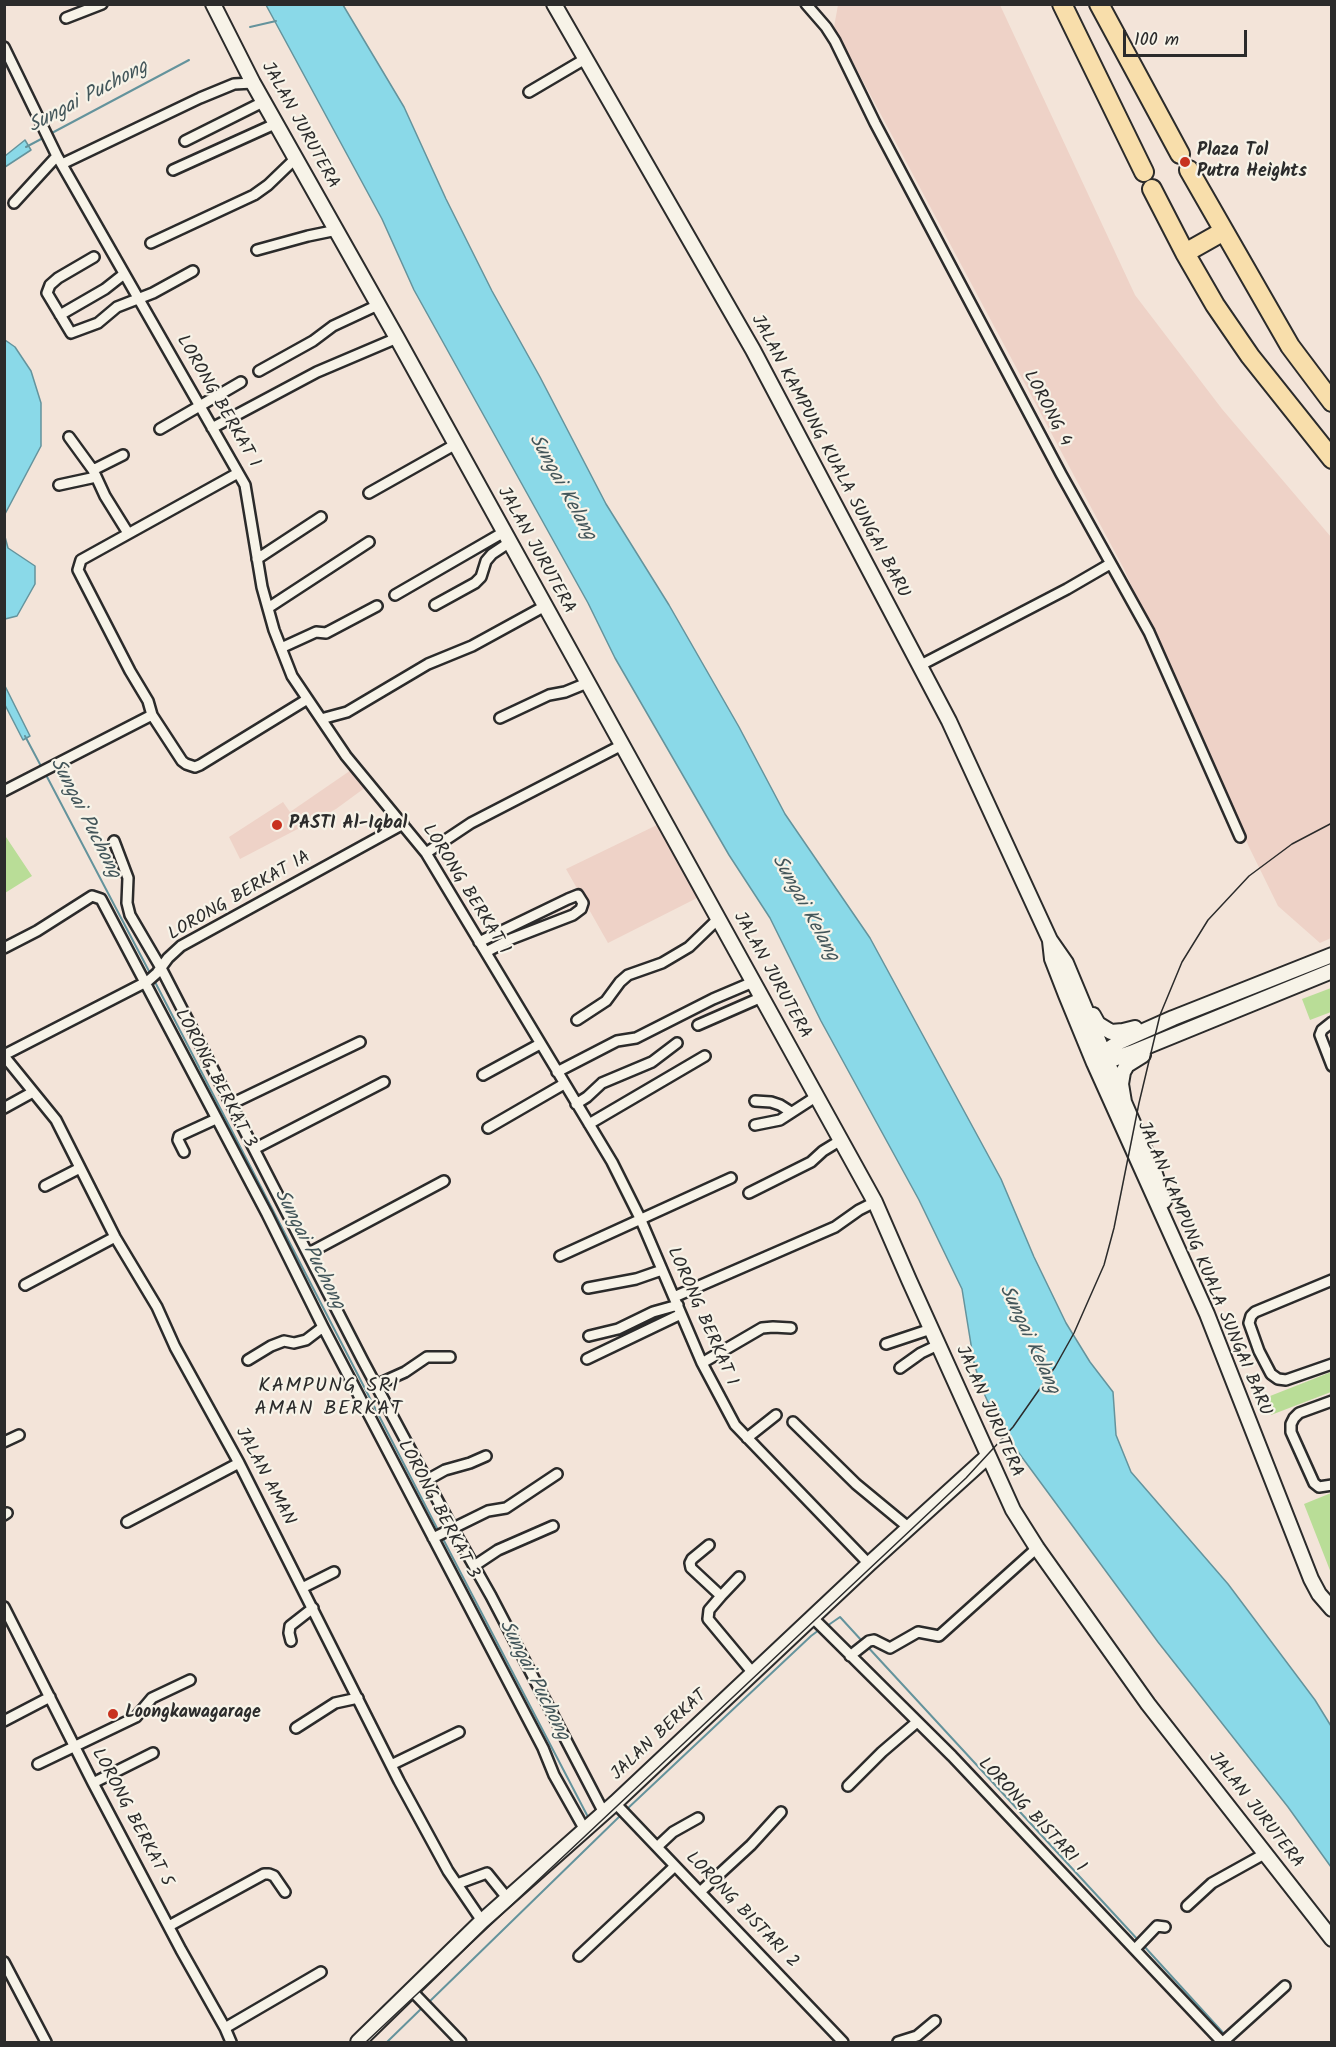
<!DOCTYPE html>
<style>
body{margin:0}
#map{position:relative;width:1336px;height:2047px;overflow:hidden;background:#f3e4d9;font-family:Kalam,sans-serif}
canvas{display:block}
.frame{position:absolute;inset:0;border:6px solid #2b2b2b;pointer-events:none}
.scale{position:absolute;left:1123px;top:30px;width:124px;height:27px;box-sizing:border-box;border:3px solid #2b2b2b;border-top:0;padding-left:8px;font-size:18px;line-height:21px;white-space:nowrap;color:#2b2b2b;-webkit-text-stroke:4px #f7f3e8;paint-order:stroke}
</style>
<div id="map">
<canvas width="1336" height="2047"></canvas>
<div class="frame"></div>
<div class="scale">100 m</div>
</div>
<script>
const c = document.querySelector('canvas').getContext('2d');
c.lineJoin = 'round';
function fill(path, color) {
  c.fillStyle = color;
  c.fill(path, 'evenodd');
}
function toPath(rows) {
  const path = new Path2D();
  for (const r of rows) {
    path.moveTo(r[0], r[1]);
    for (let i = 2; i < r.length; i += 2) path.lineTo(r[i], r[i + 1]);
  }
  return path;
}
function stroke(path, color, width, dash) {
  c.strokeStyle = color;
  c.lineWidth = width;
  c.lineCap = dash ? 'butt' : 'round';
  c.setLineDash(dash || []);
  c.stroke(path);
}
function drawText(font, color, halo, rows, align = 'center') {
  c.font = font + ' Kalam,sans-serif';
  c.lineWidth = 4.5;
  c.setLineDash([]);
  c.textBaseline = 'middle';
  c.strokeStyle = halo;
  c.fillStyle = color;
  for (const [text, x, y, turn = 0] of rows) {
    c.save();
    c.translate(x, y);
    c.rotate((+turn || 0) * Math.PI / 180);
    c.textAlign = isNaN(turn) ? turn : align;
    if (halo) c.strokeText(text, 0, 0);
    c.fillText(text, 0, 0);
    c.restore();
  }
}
fill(toPath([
 [838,5,1000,5,1135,295,1222,409,1331,537,1331,938,1320,943,1278,906,1249,847,1124,569,834,27],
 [354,768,366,787,336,809,240,859,229,837,283,802,290,812],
 [659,824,699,897,608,943,566,869]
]), '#eed2c7');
fill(toPath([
 [4,834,32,876,5,893,4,893],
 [1331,988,1331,1012,1310,1020,1302,999],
 [1331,1372,1331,1392,1271,1415,1265,1398],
 [1331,1493,1331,1573,1304,1504]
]), '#b9dd97');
const water = toPath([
 [266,5,343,5,404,107,446,199,492,291,540,377,606,504,669,605,739,727,785,814,870,938,1001,1179,1034,1257,1066,1323,1090,1362,1113,1392,1116,1435,1131,1472,1228,1584,1315,1700,1331,1726,1331,1867,1288,1807,1158,1642,999,1426,982,1389,974,1363,962,1289,919,1200,821,1021,770,918,729,855,615,658,588,603,414,290,382,219,266,5],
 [25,140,31,150,5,167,5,156,25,140],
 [5,340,15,347,31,371,41,403,41,446,5,514,5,340],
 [4,533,8,548,35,566,35,584,17,616,5,619,4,533],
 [4,684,30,736,23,740,5,705,4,684]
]);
fill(water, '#8ad9e8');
stroke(water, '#64939c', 1.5);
stroke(toPath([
 [250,27,276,21],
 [50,134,189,60],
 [26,147,45,137],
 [25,736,42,768],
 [45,773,151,975],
 [154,980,439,1532],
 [442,1537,588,1817],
 [827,1626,840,1617,862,1641],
 [866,1645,1139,1941],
 [626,1810,811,1636,819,1630],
 [1143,1945,1226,2036],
 [428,2003,622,1814],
 [387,2042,424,2006]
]), '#64939c', 2);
const street = toPath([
 [806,4,826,27,835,41,875,123,1061,474,1149,632,1240,837],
 [66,18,102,4],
 [4,47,57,156,245,485,262,587,274,630,292,676,346,756,426,853,612,1162,640,1218,702,1363,735,1425,869,1564],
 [529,92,585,59],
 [185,141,265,101],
 [62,164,200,98,234,84,253,83],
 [173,170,277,123],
 [14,203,57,156],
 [151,243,254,195,268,185,296,158],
 [257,250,308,236,337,230],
 [94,257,58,278,50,285,47,293,71,333,98,323,117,307,153,293,193,271],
 [60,315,105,289,124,274],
 [259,371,313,341,333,326,378,305],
 [212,428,317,372,397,338],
 [160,429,241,382],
 [69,437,93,470,105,496,128,533],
 [93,470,123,455],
 [238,473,81,560,78,570,130,671,148,701,152,715,182,761,186,764,195,767,200,765,306,700],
 [59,485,96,477],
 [369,493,456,444],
 [257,559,321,517],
 [395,595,504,532],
 [435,605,475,583,481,577,486,561,492,554,510,542],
 [268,608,369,542],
 [281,648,316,632,326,633,377,606],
 [919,666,1067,589,1110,564],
 [500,718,549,695,565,692,587,683],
 [321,719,347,712,428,664,472,646,545,606],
 [4,791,152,715],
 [114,841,128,878,127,903,130,915,161,968,363,1361,453,1529,491,1596,604,1813],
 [426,853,471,823,622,745],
 [479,942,568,899,578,895,583,903,581,909,573,915,511,939,486,952],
 [4,948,37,931,92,896,101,899,267,1214,323,1327,543,1748,554,1775,585,1830],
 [577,1020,606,1001,620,982,628,975,662,963,689,947,718,919],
 [1332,1022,1322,1030,1320,1035,1332,1066],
 [698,1025,762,997],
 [4,1055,148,981,157,973,168,958,181,946,403,824],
 [4,1056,56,1120,115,1237,157,1307,175,1347,239,1463,399,1781,448,1871,482,1921],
 [557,1072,617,1041,636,1038,713,999,753,982],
 [483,1075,540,1044],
 [755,1101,771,1102,780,1105,791,1112],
 [231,1104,360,1042],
 [576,1104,587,1097,602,1083,652,1062,677,1043],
 [4,1108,33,1092],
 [589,1124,705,1056],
 [755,1125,780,1120,817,1096],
 [488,1128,564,1084],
 [254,1149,384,1082],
 [184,1152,178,1140,179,1136,216,1119],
 [45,1186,80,1168],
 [749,1193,811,1162,823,1151,841,1140],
 [309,1253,444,1181],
 [560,1256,731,1178],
 [1332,1280,1255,1312,1251,1316,1249,1323,1259,1351,1271,1374,1278,1379,1286,1380,1332,1364],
 [25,1285,115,1237],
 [588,1288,636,1279,662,1270],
 [674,1297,835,1227,859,1210,875,1202],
 [589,1336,618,1329,653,1312,678,1305],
 [886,1344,931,1329],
 [587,1359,681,1314],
 [248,1360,271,1346,284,1341,294,1343,306,1340,323,1327],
 [702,1363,762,1328,773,1327,791,1328],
 [900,1368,921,1353,938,1345],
 [376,1385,405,1372,427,1357,450,1357],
 [1332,1401,1299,1413,1294,1418,1291,1424,1291,1432,1314,1483,1319,1487,1332,1485],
 [793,1422,856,1484,908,1527],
 [747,1438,776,1415],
 [4,1442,19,1435],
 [427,1480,445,1470,470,1463,486,1456],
 [4,1515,7,1513],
 [127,1522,239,1463],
 [433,1538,488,1511,506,1508,557,1474],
 [709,1545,692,1559,690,1563,691,1568,721,1596,709,1610,708,1619,753,1673],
 [474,1566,498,1550,553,1526],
 [302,1588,334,1572],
 [721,1596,739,1577],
 [4,1607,93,1783,181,1950,225,2028,231,2042],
 [812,1617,952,1756,1222,2042],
 [291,1641,289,1633,290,1626,313,1608],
 [850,1656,869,1641,874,1640,890,1648,918,1632,939,1636,1037,1548],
 [4,1721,50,1697],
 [296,1728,335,1703,358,1698],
 [38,1764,136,1717,152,1698,190,1680],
 [391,1765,459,1732],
 [93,1783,153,1753],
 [848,1786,882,1752,917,1722],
 [615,1803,843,2042],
 [657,1847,673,1832,698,1818],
 [457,1884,487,1873,508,1899],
 [700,1892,751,1845,781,1812],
 [1187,1906,1212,1883,1266,1853],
 [169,1926,264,1874,269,1874,274,1876,285,1892],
 [1135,1949,1157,1926,1165,1927],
 [579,1956,675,1866],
 [4,1962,46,2042],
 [411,1990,461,2042],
 [225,2028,321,1972],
 [898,2042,917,2036,935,2021],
 [1223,2042,1285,1986]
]);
const secondary = toPath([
 [213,4,253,83,397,338,875,1202,909,1280,1013,1510,1037,1548,1148,1704,1332,1939],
 [554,4,753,350,949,721,1050,940,1066,963,1124,1102],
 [1050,941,1052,959,1066,995,1094,1063,1207,1314,1311,1579,1319,1594,1332,1609],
 [1093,1015,1098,1024,1111,1032,1123,1031,1135,1028],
 [1100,1053,1104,1057,1113,1059,1131,1053,1332,971],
 [1143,1055,1127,1065,1123,1072,1121,1084,1124,1102,1154,1171,1164,1201],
 [1104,1061,1106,1051,1119,1042,1173,1018,1332,955],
 [358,2042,482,1921,615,1803,869,1564,988,1456]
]);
const highway = toPath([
 [1062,4,1144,172],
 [1099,4,1180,154],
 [1189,170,1290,346,1332,402],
 [1152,189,1185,253,1215,305,1250,356,1332,459],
 [1185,253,1224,231]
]);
stroke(street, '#2b2b2b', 14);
stroke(secondary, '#2b2b2b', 18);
stroke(highway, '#2b2b2b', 22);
stroke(street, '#f7f3e8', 9);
stroke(secondary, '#f7f3e8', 14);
stroke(highway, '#f8deab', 18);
stroke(toPath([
 [366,2042,966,1478,1013,1427,1055,1367,1074,1333,1104,1265,1114,1228,1139,1103,1160,1015,1182,962,1208,920,1249,876,1292,844,1332,823]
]), '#2b2b2b', 1.5);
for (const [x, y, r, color] of [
 [1185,162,6,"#c8321e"],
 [277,825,6,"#c8321e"],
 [113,1714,6,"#c8321e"]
]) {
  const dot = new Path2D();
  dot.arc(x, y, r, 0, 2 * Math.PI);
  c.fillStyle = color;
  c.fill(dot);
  stroke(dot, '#f7f3e8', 2);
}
drawText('18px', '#2b2b2b', '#f7f3e8', [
 ["JALAN JURUTERA",299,126,61],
 ["LORONG BERKAT 1",217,402,60],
 ["LORONG 4",1046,409,62],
 ["JALAN KAMPUNG KUALA SUNGAI BARU",829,457,62],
 ["JALAN JURUTERA",535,551,61],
 ["LORONG BERKAT 1",465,890,58],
 ["LORONG BERKAT 1A",240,897,-30],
 ["JALAN JURUTERA",771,976,61],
 ["LORONG BERKAT 3",214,1079,62],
 ["JALAN KAMPUNG KUALA SUNGAI BARU",1203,1269,67],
 ["LORONG BERKAT 1",701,1317,66],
 ["JALAN JURUTERA",988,1412,66],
 ["JALAN AMAN",264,1477,62],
 ["LORONG BERKAT 3",437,1510,62],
 ["JALAN BERKAT",660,1736,-43],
 ["JALAN JURUTERA",1255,1811,52],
 ["LORONG BISTARI 1",1031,1816,47],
 ["LORONG BERKAT 5",131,1818,62],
 ["LORONG BISTARI 2",741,1911,46]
]);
drawText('bold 18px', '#2b2b2b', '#f7f3e8', [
 ["Plaza Tol",1197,152],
 ["Putra Heights",1197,173],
 ["PASTI Al-Iqbal",289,825],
 ["Loongkawagarage",125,1714]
], 'left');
drawText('italic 20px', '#43565a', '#f7f3e8', [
 ["Sungai Puchong",89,98,-28],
 ["Sungai Kelang",561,488,61],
 ["Sungai Puchong",84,819,63],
 ["Sungai Kelang",804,909,61],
 ["Sungai Puchong",308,1250,63],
 ["Sungai Kelang",1028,1340,65],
 ["Sungai Puchong",533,1681,63]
]);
c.letterSpacing = '1.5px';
drawText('20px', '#2b2b2b', '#f7f3e8', [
 ["KAMPUNG SRI",329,1388],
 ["AMAN BERKAT",329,1411]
]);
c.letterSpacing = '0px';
</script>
